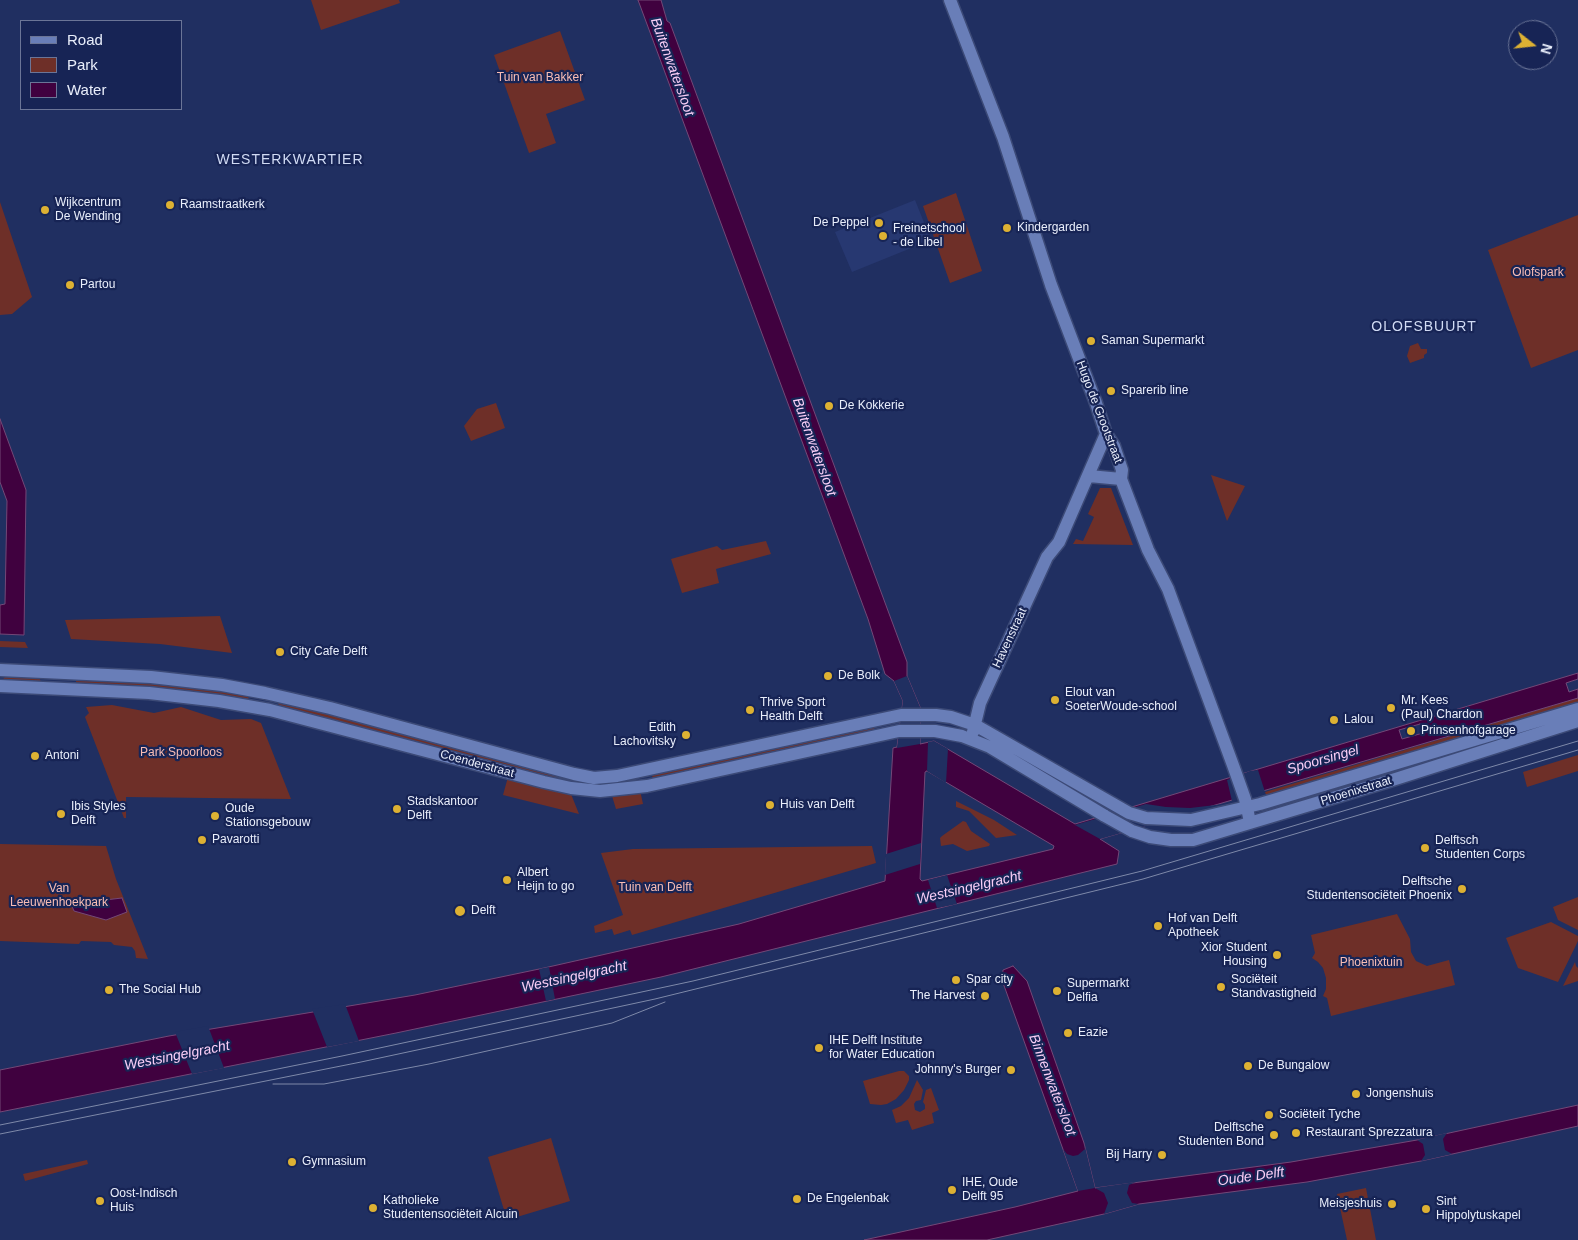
<!DOCTYPE html>
<meta charset="utf-8">
<style>
body{margin:0}
#map{position:relative;width:1578px;height:1240px;overflow:hidden;background:#202f61;font-family:Helvetica,sans-serif}
canvas{display:block}
.legend{position:absolute;left:20px;top:20px;width:162px;height:90px;box-sizing:border-box;background:#172455;border:1px solid #6b7597;margin:0;padding:6px 9px;list-style:none;font-size:15px;color:#e9eefb}
.legend li{display:flex;align-items:center;gap:10px;height:25px}
.legend b{width:25px;border:1px solid #6b7597}
.north{position:absolute;left:1508px;top:20px;width:50px;height:50px;box-sizing:border-box;background:#172455;border:1px solid #6b7597;border-radius:50%;rotate:106deg;font-size:14px;font-weight:700;line-height:20px;text-align:center;color:#e9eefb}
.north::after{content:'';display:block;margin:auto;width:18px;height:22px;background:#ddb133;clip-path:polygon(50% 0,100% 100%,50% 72%,0 100%)}
</style>
<div id="map">
<canvas width="1578" height="1240"></canvas>
<ul class="legend">
<li><b style="height:6px;background:#697eb8"></b>Road</li>
<li><b style="height:14px;background:#6e2f28"></b>Park</li>
<li><b style="height:14px;background:#40013f"></b>Water</li>
</ul>
<div class="north">N</div>
</div>
<script>
const c = document.querySelector('canvas').getContext('2d');
c.lineJoin = 'round';
function fill(path, color) {
  c.fillStyle = color;
  c.fill(path, 'evenodd');
}
function toPath(rows) {
  const path = new Path2D();
  for (const r of rows) {
    path.moveTo(r[0], r[1]);
    for (let i = 2; i < r.length; i += 2) path.lineTo(r[i], r[i + 1]);
  }
  return path;
}
function stroke(path, color, width, dash) {
  c.strokeStyle = color;
  c.lineWidth = width;
  c.lineCap = dash ? 'butt' : 'round';
  c.setLineDash(dash || []);
  c.stroke(path);
}
function drawText(font, color, halo, rows, align = 'center') {
  c.font = font + ' Helvetica,sans-serif';
  c.lineWidth = 4.5;
  c.setLineDash([]);
  c.textBaseline = 'middle';
  c.strokeStyle = halo;
  c.fillStyle = color;
  for (const [text, x, y, turn = 0] of rows) {
    c.save();
    c.translate(x, y);
    c.rotate((+turn || 0) * Math.PI / 180);
    c.textAlign = isNaN(turn) ? turn : align;
    if (halo) c.strokeText(text, 0, 0);
    c.fillText(text, 0, 0);
    c.restore();
  }
}
fill(toPath([
 [915,200,931,240,852,272,835,232]
]), '#273871');
fill(toPath([
 [311,0,399,0,400,3,321,30],
 [560,31,585,100,546,114,556,143,529,153,494,55],
 [956,193,982,271,950,283,923,206],
 [0,202,32,297,12,314,0,315],
 [1578,215,1578,350,1531,368,1488,250],
 [1418,343,1421,349,1427,349,1427,353,1424,355,1424,358,1410,363,1407,356,1410,346],
 [496,403,505,428,471,441,464,426,477,409],
 [1211,475,1245,486,1227,521],
 [1100,488,1111,488,1133,545,1073,544,1076,539,1083,541,1094,517,1088,514],
 [766,541,771,554,716,569,719,583,682,593,671,559,717,546,722,550],
 [220,616,232,653,160,644,71,639,65,620],
 [0,641,25,642,28,648,0,647],
 [8,674,38,675,42,684,2,682,2,680],
 [75,678,132,680,248,694,249,702,77,685],
 [1578,698,1578,704,1267,797,1265,792],
 [277,700,564,777,563,781,280,709],
 [112,705,154,713,181,707,221,720,251,719,261,723,291,799,126,797,126,818,124,818,85,717,89,713,86,707],
 [873,724,875,731,652,779,652,778,653,774],
 [1578,755,1578,771,1527,787,1523,772],
 [508,777,571,794,579,814,503,795],
 [640,790,643,804,616,809,612,796],
 [956,801,994,820,1017,835,996,838,969,811,956,807],
 [963,821,966,822,971,831,990,844,989,846,967,851,953,844,941,846,940,838,942,836],
 [0,844,106,846,116,879,148,959,136,958,135,951,132,947,114,945,111,942,81,941,79,944,0,941],
 [872,846,876,863,632,935,630,930,614,935,612,929,595,933,594,926,623,915,601,853,633,849],
 [1578,897,1578,930,1558,920,1553,907],
 [1397,914,1410,939,1411,952,1416,961,1427,966,1449,960,1455,985,1331,1016,1327,998,1323,996,1326,989,1326,978,1323,968,1318,962,1312,958,1315,953,1311,935],
 [1551,922,1578,936,1578,941,1558,982,1518,968,1506,938],
 [1575,962,1576,966,1578,968,1578,981,1563,986],
 [899,1071,904,1071,909,1076,909,1080,904,1090,896,1099,887,1104,881,1105,870,1104,863,1081],
 [917,1080,923,1090,921,1100,916,1101,914,1104,915,1110,920,1112,925,1109,925,1105,923,1102,926,1090,931,1088,939,1110,932,1113,934,1123,912,1130,908,1120,896,1123,892,1110,901,1106,909,1098],
 [551,1138,570,1201,507,1220,488,1157],
 [87,1160,88,1164,25,1181,23,1174],
 [1366,1188,1376,1240,1347,1240,1337,1194]
]), '#6e2f28');
const water = toPath([
 [638,0,661,0,667,21,670,23,907,662,907,676,920,707,920,744,934,741,1075,824,1578,673,1578,679,1566,683,1569,692,1578,689,1578,698,1100,839,1119,851,1117,864,661,977,396,1033,0,1112,0,1070,169,1036,415,995,544,968,739,924,885,881,893,748,897,747,903,701,894,681,885,674,868,619,638,0],
 [1420,724,1423,733,1402,739,1399,730,1420,724],
 [927,771,1054,846,1053,849,922,881,920,879,925,772,927,771],
 [0,419,26,490,24,635,0,634,0,605,5,604,7,501,0,482,0,419],
 [122,898,127,912,106,920,74,911,71,904,122,898],
 [1013,966,1027,981,1084,1143,1095,1188,1291,1162,1417,1140,1578,1105,1578,1126,1421,1161,1307,1182,1139,1204,1104,1214,987,1240,864,1240,1015,1207,1078,1191,1002,980,1003,970,1013,966]
]);
fill(water, '#40013f');
stroke(water, '#734877', 1);
fill(toPath([
 [907,676,920,707,920,744,897,748,903,701,894,681],
 [934,741,948,749,946,783,927,771,928,742],
 [1258,770,1265,792,1245,799,1232,801,1227,780,1250,771],
 [1146,804,1166,807,1190,808,1224,804,1100,839,1075,825],
 [921,843,920,864,885,875,886,854],
 [947,875,957,904,937,908,928,880],
 [549,967,555,999,546,1001,539,969],
 [345,1004,359,1041,327,1047,312,1009],
 [208,1026,224,1068,192,1074,175,1032],
 [1447,1133,1443,1139,1445,1150,1452,1154,1421,1161,1425,1155,1423,1144,1417,1140],
 [1084,1143,1095,1188,1136,1182,1129,1185,1127,1193,1132,1203,1139,1204,1104,1214,1108,1203,1104,1193,1095,1188,1078,1191,1063,1149,1067,1154,1073,1156,1078,1155,1085,1149]
]), '#202f61');
const minor = toPath([
 [950,0,1003,137,1051,285,1096,403,1106,434,1114,446,1122,470,1121,479,1148,550,1168,589,1234,768,1245,799,1250,822],
 [1089,476,1121,479],
 [0,670,151,677,222,685,265,693,330,708,574,774,594,778,617,776,901,715,936,715,951,717,975,725,1129,813,1146,818,1191,820,1260,804,1578,709],
 [0,686,149,693,219,701,270,710,544,782,571,788,600,791,647,786,899,731,935,731,962,736,990,747,1105,816],
 [973,732,980,703,1047,557,1059,542,1106,434],
 [1132,831,1150,837,1171,840,1193,840,1386,782,1578,721]
]);
stroke(minor, '#3c4a77', 15);
stroke(minor, '#697eb8', 12);
stroke(toPath([
 [273,1084,324,1084,429,1064,612,1023,665,1002],
 [0,1125,342,1056,693,981,1142,871,1578,741],
 [0,1134,361,1062,655,999,1143,879,1578,750]
]), '#7e89a9', 1);
const minorBridge = toPath([
 [1105,816,1132,831]
]);
stroke(minorBridge, '#3c4a77', 15, []);
stroke(minorBridge, '#697eb8', 12);
for (const [x, y, r, color] of [
 [170,205,5,"#ddb133"],
 [45,210,5,"#ddb133"],
 [879,223,5,"#ddb133"],
 [1007,228,5,"#ddb133"],
 [883,236,5,"#ddb133"],
 [70,285,5,"#ddb133"],
 [1091,341,5,"#ddb133"],
 [1111,391,5,"#ddb133"],
 [829,406,5,"#ddb133"],
 [280,652,5,"#ddb133"],
 [828,676,5,"#ddb133"],
 [1055,700,5,"#ddb133"],
 [1391,708,5,"#ddb133"],
 [750,710,5,"#ddb133"],
 [1334,720,5,"#ddb133"],
 [1411,731,5,"#ddb133"],
 [686,735,5,"#ddb133"],
 [35,756,5,"#ddb133"],
 [770,805,5,"#ddb133"],
 [397,809,5,"#ddb133"],
 [61,814,5,"#ddb133"],
 [215,816,5,"#ddb133"],
 [202,840,5,"#ddb133"],
 [1425,848,5,"#ddb133"],
 [507,880,5,"#ddb133"],
 [1462,889,5,"#ddb133"],
 [460,911,6,"#ddb133"],
 [1158,926,5,"#ddb133"],
 [1277,955,5,"#ddb133"],
 [956,980,5,"#ddb133"],
 [1221,987,5,"#ddb133"],
 [109,990,5,"#ddb133"],
 [1057,991,5,"#ddb133"],
 [985,996,5,"#ddb133"],
 [1068,1033,5,"#ddb133"],
 [819,1048,5,"#ddb133"],
 [1248,1066,5,"#ddb133"],
 [1011,1070,5,"#ddb133"],
 [1356,1094,5,"#ddb133"],
 [1269,1115,5,"#ddb133"],
 [1296,1133,5,"#ddb133"],
 [1274,1135,5,"#ddb133"],
 [1162,1155,5,"#ddb133"],
 [292,1162,5,"#ddb133"],
 [952,1190,5,"#ddb133"],
 [797,1199,5,"#ddb133"],
 [100,1201,5,"#ddb133"],
 [1392,1204,5,"#ddb133"],
 [373,1208,5,"#ddb133"],
 [1426,1209,5,"#ddb133"]
]) {
  const dot = new Path2D();
  dot.arc(x, y, r, 0, 2 * Math.PI);
  c.fillStyle = color;
  c.fill(dot);
  stroke(dot, '#172455', 2);
}
drawText('12px', '#f9bdb4', '#172455', [
 ["Tuin van Bakker",540,78],
 ["Olofspark",1538,273],
 ["Park Spoorloos",181,753],
 ["Tuin van Delft",655,888],
 ["Van",59,889],
 ["Leeuwenhoekpark",59,903],
 ["Phoenixtuin",1371,963]
]);
drawText('12px', '#e9eefb', '#172455', [
 ["Wijkcentrum",55,203],
 ["De Wending",55,217],
 ["Raamstraatkerk",180,205],
 ["De Peppel",869,223,"right"],
 ["Kindergarden",1017,228],
 ["Freinetschool",893,229],
 ["- de Libel",893,243],
 ["Partou",80,285],
 ["Saman Supermarkt",1101,341],
 ["Sparerib line",1121,391],
 ["De Kokkerie",839,406],
 ["City Cafe Delft",290,652],
 ["De Bolk",838,676],
 ["Elout van",1065,693],
 ["SoeterWoude-school",1065,707],
 ["Mr. Kees",1401,701],
 ["(Paul) Chardon",1401,715],
 ["Thrive Sport",760,703],
 ["Health Delft",760,717],
 ["Lalou",1344,720],
 ["Edith",676,728,"right"],
 ["Lachovitsky",676,742,"right"],
 ["Prinsenhofgarage",1421,731],
 ["Antoni",45,756],
 ["Stadskantoor",407,802],
 ["Delft",407,816],
 ["Huis van Delft",780,805],
 ["Ibis Styles",71,807],
 ["Delft",71,821],
 ["Oude",225,809],
 ["Stationsgebouw",225,823],
 ["Pavarotti",212,840],
 ["Delftsch",1435,841],
 ["Studenten Corps",1435,855],
 ["Albert",517,873],
 ["Heijn to go",517,887],
 ["Delftsche",1452,882,"right"],
 ["Studentensociëteit Phoenix",1452,896,"right"],
 ["Delft",471,911],
 ["Hof van Delft",1168,919],
 ["Apotheek",1168,933],
 ["Xior Student",1267,948,"right"],
 ["Housing",1267,962,"right"],
 ["Spar city",966,980],
 ["Sociëteit",1231,980],
 ["Standvastigheid",1231,994],
 ["Supermarkt",1067,984],
 ["Delfia",1067,998],
 ["The Social Hub",119,990],
 ["The Harvest",975,996,"right"],
 ["Eazie",1078,1033],
 ["IHE Delft Institute",829,1041],
 ["for Water Education",829,1055],
 ["De Bungalow",1258,1066],
 ["Johnny's Burger",1001,1070,"right"],
 ["Jongenshuis",1366,1094],
 ["Sociëteit Tyche",1279,1115],
 ["Delftsche",1264,1128,"right"],
 ["Studenten Bond",1264,1142,"right"],
 ["Restaurant Sprezzatura",1306,1133],
 ["Bij Harry",1152,1155,"right"],
 ["Gymnasium",302,1162],
 ["IHE, Oude",962,1183],
 ["Delft 95",962,1197],
 ["Oost-Indisch",110,1194],
 ["Huis",110,1208],
 ["De Engelenbak",807,1199],
 ["Katholieke",383,1201],
 ["Studentensociëteit Alcuin",383,1215],
 ["Sint",1436,1202],
 ["Hippolytuskapel",1436,1216],
 ["Meisjeshuis",1382,1204,"right"]
], 'left');
drawText('12px', '#e9eefb', '#172455', [
 ["Hugo de Grootstraat",1099,412,69],
 ["Havenstraat",1010,638,-65],
 ["Coenderstraat",477,764,15],
 ["Phoenixstraat",1356,791,-17]
]);
drawText('italic 14px', '#f9cef6', '#172455', [
 ["Buitenwatersloot",672,67,70],
 ["Buitenwatersloot",814,447,70],
 ["Spoorsingel",1323,760,-16],
 ["Westsingelgracht",969,888,-13],
 ["Westsingelgracht",574,977,-12],
 ["Westsingelgracht",177,1056,-11],
 ["Binnenwatersloot",1052,1085,69],
 ["Oude Delft",1251,1177,-8]
]);
c.letterSpacing = '1px';
drawText('14px', '#d1dbf4', '#172455', [
 ["WESTERKWARTIER",290,160],
 ["OLOFSBUURT",1424,327]
]);
c.letterSpacing = '0px';
</script>
